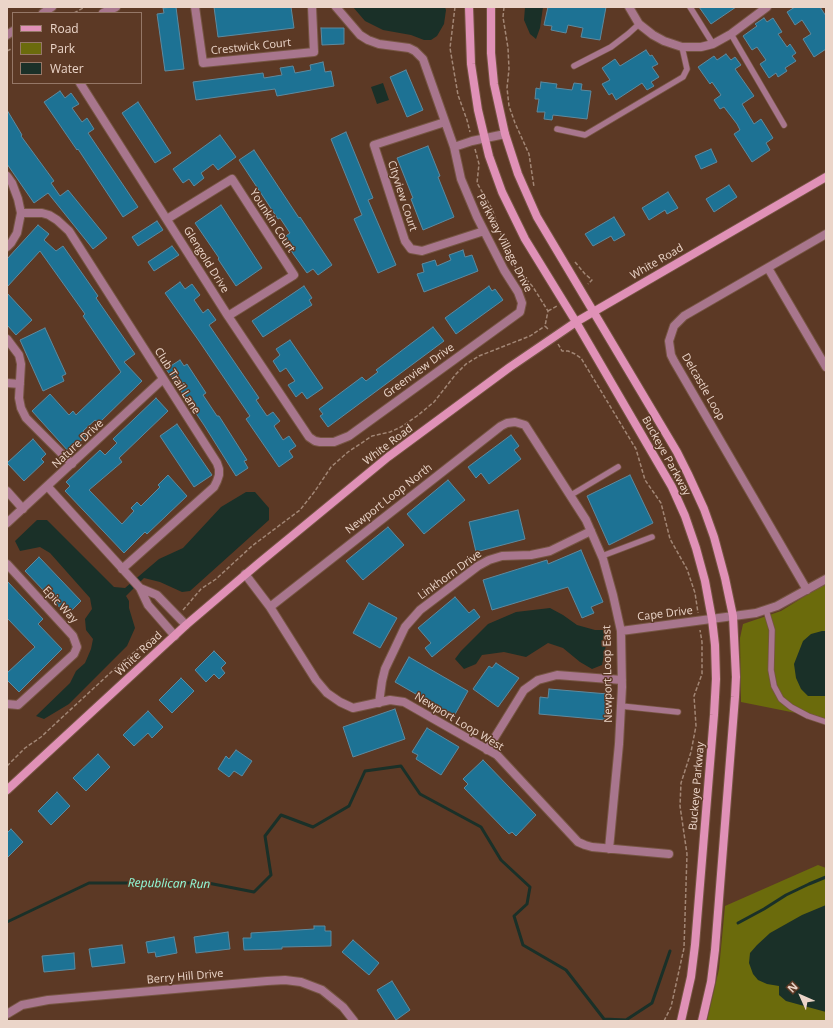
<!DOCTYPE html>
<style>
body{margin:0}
#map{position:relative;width:833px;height:1028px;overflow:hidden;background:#5c3925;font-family:"Open Sans",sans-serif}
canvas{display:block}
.frame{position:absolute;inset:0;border:8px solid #ebd5c9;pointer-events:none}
.legend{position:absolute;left:12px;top:12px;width:130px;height:72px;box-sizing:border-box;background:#5c3925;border:1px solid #957767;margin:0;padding:5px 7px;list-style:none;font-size:12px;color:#ebd5c9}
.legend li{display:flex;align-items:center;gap:8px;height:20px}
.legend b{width:20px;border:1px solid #957767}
.north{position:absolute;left:781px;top:976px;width:40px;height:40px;-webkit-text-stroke:3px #5c3925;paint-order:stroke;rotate:315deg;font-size:11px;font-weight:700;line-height:16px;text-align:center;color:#ebd5c9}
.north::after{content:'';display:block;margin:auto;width:14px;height:18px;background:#ebd5c9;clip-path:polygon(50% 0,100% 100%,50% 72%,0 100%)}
</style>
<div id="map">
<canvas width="833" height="1028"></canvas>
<div class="frame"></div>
<ul class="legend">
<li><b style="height:5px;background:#e091b7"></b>Road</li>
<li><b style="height:11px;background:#6b6b0c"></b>Park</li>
<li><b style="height:11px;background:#1a3028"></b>Water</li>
</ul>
<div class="north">N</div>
</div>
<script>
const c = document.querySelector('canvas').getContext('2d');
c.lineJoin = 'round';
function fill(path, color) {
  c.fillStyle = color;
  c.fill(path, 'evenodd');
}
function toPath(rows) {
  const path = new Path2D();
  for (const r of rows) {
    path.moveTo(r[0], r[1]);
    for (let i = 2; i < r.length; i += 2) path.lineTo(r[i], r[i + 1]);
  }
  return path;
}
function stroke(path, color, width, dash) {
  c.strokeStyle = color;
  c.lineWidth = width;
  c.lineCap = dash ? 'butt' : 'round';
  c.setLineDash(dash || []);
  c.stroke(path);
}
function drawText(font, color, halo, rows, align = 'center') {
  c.font = font + ' "Open Sans",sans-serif';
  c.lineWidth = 3;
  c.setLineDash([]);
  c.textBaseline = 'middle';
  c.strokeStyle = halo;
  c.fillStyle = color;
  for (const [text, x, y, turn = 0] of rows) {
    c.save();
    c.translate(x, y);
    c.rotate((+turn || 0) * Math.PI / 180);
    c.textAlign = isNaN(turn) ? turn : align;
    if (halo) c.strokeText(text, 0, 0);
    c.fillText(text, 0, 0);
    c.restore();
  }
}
fill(toPath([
 [826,583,826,719,741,702,740,638,743,624,781,611],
 [818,865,826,868,826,1021,707,1021,719,969,725,906]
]), '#6b6b0c');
fill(toPath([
 [353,7,445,7,446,10,444,24,437,36,431,40,424,40,411,35,383,30,365,21],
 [525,7,543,7,540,28,536,39,530,34,524,20],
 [383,83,389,100,377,104,371,87],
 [246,492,255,492,269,508,269,520,190,591,182,592,160,582,144,578,126,596,129,601,129,608,135,628,127,646,69,704,44,719,36,716,70,683,76,671,85,663,91,649,93,639,86,630,85,619,92,609,90,598,50,553,40,547,20,551,15,541,37,520,47,520,114,587,125,588,159,559,183,548,221,507],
 [550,608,563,615,577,625,595,630,603,630,608,635,602,665,592,669,580,662,563,648,548,643,526,657,504,652,482,655,476,664,464,669,455,659,461,651,488,624,516,612],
 [822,631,826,631,826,696,808,696,801,689,796,678,794,664,803,641,811,634],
 [826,905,826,1012,786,1001,779,995,779,986,767,984,758,980,753,974,749,963,750,953,757,945,770,933,802,915]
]), '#1a3028');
stroke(toPath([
 [7,922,89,883,208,883,254,892,271,875,265,836,281,815,313,827,349,806,365,771,401,766,420,794,481,827,501,860,530,887,527,904,514,916,523,945,566,970,604,1019,626,1020,652,1003,670,951],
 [738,923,764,909,786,895,809,884,826,877]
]), '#1a3028', 3);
const building = toPath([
 [176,7,184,69,165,71,157,14,164,13,163,8,176,7],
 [214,7,291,7,294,28,218,37,214,7],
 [548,7,606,7,600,40,581,37,583,28,568,25,566,33,551,30,552,26,544,25,548,7],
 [699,7,736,7,711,24,699,7],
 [795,7,820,7,826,16,826,49,814,57,803,39,811,34,802,20,795,25,787,12,795,7],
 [764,18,767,22,773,18,782,32,778,34,787,47,790,44,796,53,792,56,796,61,785,68,787,71,778,77,776,73,769,78,760,64,766,60,757,47,752,50,743,36,757,26,755,24,764,18],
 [321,28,344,28,344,44,322,45,321,28],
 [646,50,650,56,652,55,658,64,652,67,659,77,651,82,654,86,647,90,642,83,616,100,612,93,609,95,602,84,610,80,602,68,615,59,620,66,646,50],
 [726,54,731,60,735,57,741,65,735,69,754,96,742,104,754,124,761,119,773,138,766,143,770,150,752,162,734,134,740,130,737,124,724,107,720,109,714,100,721,95,712,82,710,84,698,67,714,56,717,60,726,54],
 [323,62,325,72,331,71,334,86,277,96,275,89,196,100,193,82,263,73,264,78,282,75,280,68,293,66,295,73,311,70,310,65,323,62],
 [406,70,423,110,407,117,390,77,406,70],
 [541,82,557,84,556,88,572,90,574,83,582,84,581,90,591,91,587,119,553,115,552,120,544,119,545,112,537,112,539,99,535,99,536,88,540,89,541,82],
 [60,91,65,98,71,93,79,104,72,108,82,122,87,118,94,129,88,133,138,207,123,217,78,149,77,150,44,102,60,91],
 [138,102,171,153,155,163,122,113,138,102],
 [7,110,22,135,21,136,54,181,51,183,60,196,68,190,107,238,93,249,48,193,34,203,7,164,7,110],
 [346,132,373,198,368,200,396,265,378,273,354,219,362,215,331,139,346,132],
 [220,135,236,157,218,170,213,164,201,173,204,178,194,186,189,179,183,183,173,169,220,135],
 [428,146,440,176,438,177,454,217,423,230,411,199,413,198,397,158,428,146],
 [711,149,717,162,701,169,695,156,711,149],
 [254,150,299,218,300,217,332,265,318,275,313,269,307,273,294,255,283,238,290,233,280,218,278,219,239,160,254,150],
 [729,185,737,197,714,212,706,199,729,185],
 [668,192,678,208,667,214,665,210,649,220,642,208,668,192],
 [221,205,262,268,236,286,218,259,219,258,195,223,221,205],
 [614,217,625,235,614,241,611,236,593,246,585,234,614,217],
 [157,221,163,230,138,246,132,237,157,221],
 [38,225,49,234,44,240,56,251,63,246,98,296,96,298,135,354,124,362,142,381,99,423,95,420,83,431,87,435,69,452,32,411,50,394,69,415,73,411,76,415,121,372,83,316,85,314,40,251,7,287,7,259,38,225],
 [172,246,179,255,154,271,148,262,172,246],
 [463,250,465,257,472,255,478,271,424,292,417,274,424,272,422,264,435,260,437,266,451,260,449,255,463,250],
 [180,282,185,289,192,284,200,295,194,300,203,313,208,309,216,320,209,325,259,398,256,400,267,416,273,412,280,421,274,426,283,440,289,436,296,446,289,451,293,457,279,467,246,419,250,416,199,341,165,293,180,282],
 [304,286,312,298,309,300,312,305,263,337,252,321,304,286],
 [489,286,492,291,495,289,503,300,456,334,445,318,489,286],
 [7,293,32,320,16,335,7,325,7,293],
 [433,327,444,341,328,427,320,416,323,414,319,409,362,377,366,381,378,372,376,370,433,327],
 [45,328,66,374,62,376,64,381,43,391,20,340,45,328],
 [290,340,323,388,307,399,302,392,296,397,288,385,295,381,286,368,280,372,273,361,280,355,276,349,290,340],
 [180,360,184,366,187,364,206,393,203,395,217,416,219,416,247,460,244,461,248,468,236,476,204,425,166,369,180,360],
 [156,398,168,411,119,458,122,462,89,490,122,524,134,511,131,508,137,502,141,506,160,487,158,485,168,475,187,496,147,534,145,532,124,553,65,491,70,486,66,482,100,450,105,455,117,443,113,439,156,398],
 [177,424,212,475,194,487,160,436,177,424],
 [511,435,519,446,514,450,521,459,489,484,481,473,476,478,468,467,511,435],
 [33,439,46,454,41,459,44,462,24,481,7,463,33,439],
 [630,475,653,523,609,545,587,496,630,475],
 [448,480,465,500,424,534,407,514,448,480],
 [518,510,525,539,476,552,469,522,518,510],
 [388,527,404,545,363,580,346,561,388,527],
 [581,550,603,602,591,607,594,613,582,618,568,587,492,610,483,580,547,560,548,564,581,550],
 [39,557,81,601,67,615,25,571,39,557],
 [7,581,43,619,38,624,62,649,19,692,7,680,7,673,35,647,7,618,7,581],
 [455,597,469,613,474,609,480,617,432,657,425,648,431,643,418,628,455,597],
 [369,603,397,618,380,648,353,633,369,603],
 [214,651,226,663,221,668,225,673,219,679,214,674,206,682,195,670,214,651],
 [409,657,468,691,454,716,395,682,409,657],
 [496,663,519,678,498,707,473,689,489,666,492,668,496,663],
 [181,678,194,691,172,713,159,700,181,678],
 [549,689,608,694,606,720,539,714,540,697,548,698,549,689],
 [395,709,405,739,353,757,343,727,395,709],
 [148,711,163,727,152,738,148,733,134,746,123,735,148,711],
 [427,728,459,747,441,775,416,759,418,755,412,752,427,728],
 [236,750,252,761,242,776,234,771,229,777,218,769,226,756,229,759,236,750],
 [98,754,110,767,86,791,73,778,98,754],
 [483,760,536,815,516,836,512,832,509,834,464,788,468,784,463,779,483,760],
 [57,792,70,806,51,825,38,811,57,792],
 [11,829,23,842,7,858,7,833,11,829],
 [314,926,325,926,325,931,331,931,331,946,282,947,282,949,244,950,243,938,251,938,251,933,314,929,314,926],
 [228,932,230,949,196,953,194,937,228,932],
 [174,937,177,953,156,957,155,952,148,953,146,942,174,937],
 [353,940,379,963,369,975,342,952,353,940],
 [122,945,125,963,92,967,89,949,122,945],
 [74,953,75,969,44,972,42,956,74,953],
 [392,981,410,1010,396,1020,377,990,392,981]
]);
fill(building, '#1d7294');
stroke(building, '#5d8a9f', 1);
const lane = toPath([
 [690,7,713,44],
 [731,34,784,125],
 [574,66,611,47,628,34,639,24],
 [557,129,585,135,683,77,687,69,682,47],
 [571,495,618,467],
 [602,556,652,537],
 [766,610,772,630,771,670,774,686,781,699,791,707,808,716,826,722],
 [621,706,678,712]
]);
const street = toPath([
 [195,7,203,63,314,52,312,7],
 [629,7,639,24,653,35,664,41,682,47,701,47,713,44,731,34,767,7],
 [43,13,52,7],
 [103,13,116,7],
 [7,35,13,31],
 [80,83,228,316,309,437,315,441,320,442,334,442,349,436,520,312,522,303,518,292,504,270,477,217,461,179,454,147,423,59,415,51,409,48,379,44,368,40,360,35,336,7],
 [445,122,374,145,405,241,411,249,422,251,484,231],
 [454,147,472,141,505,134],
 [7,176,12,183,18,199,21,213,17,233,11,243,7,247],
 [21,213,42,213,49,215,57,220,69,231,217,463,219,469,219,475,217,481,214,487,122,569],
 [167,219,232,179,294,275,228,316],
 [768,268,826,367],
 [7,339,19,355,21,364,19,398,21,408,26,418,72,464],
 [7,383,20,384],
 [48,487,140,588,148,605,175,636],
 [7,491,23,509],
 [7,523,163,379],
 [7,564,73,636,77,647,74,654,18,705,7,704],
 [245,574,270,607,316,680,327,693,340,702,353,708,390,700,404,702,497,755,578,842,585,845,592,847,669,854],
 [140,588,157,595,186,625],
 [807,590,674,361,671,355,669,341,674,326,684,316,826,234],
 [270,607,501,426,507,423,515,422,525,425,586,520,603,559,613,595,621,631,622,687,619,744,609,849],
 [621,631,756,613,777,606,826,579],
 [379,703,382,681,385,669,405,627,420,610,478,566,489,560,502,556,531,555,550,551,591,531],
 [487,750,524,690,538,680,557,675,622,680],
 [7,1014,22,1005,48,1000,267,981,285,980,301,982,322,990,343,1007,354,1021]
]);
const secondary = toPath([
 [469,7,471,64,478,110,489,156,502,192,525,239,576,322,672,487,685,516,696,548,705,581,712,619,715,645,716,679,714,715,695,945,691,977,681,1021],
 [491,7,491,53,494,84,505,134,518,174,537,217,677,452,688,474,704,509,714,537,725,578,733,616,736,677,735,697,715,950,711,982,702,1021],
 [7,790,186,625,259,563,388,457,510,367,576,322,826,177]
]);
stroke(lane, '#765543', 7);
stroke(street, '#765543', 10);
stroke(secondary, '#765543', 10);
stroke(toPath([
 [455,7,450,48,458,95,467,120,470,132],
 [504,7,503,17,508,48,509,69,507,88,509,106,515,123,529,154,534,187],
 [74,13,85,7],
 [7,51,13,48],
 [475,149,479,164,477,183,492,209,511,262,533,287,548,311,545,326,548,329],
 [575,262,585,274,592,280,588,284],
 [548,311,557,306],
 [558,344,562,351,568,351,575,354,581,358,636,449,645,480,661,503,670,539,687,569,695,593,698,613],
 [183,610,201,589,216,579,252,546,300,510,315,491,331,467,348,452,372,436,390,432,401,427,417,416,434,402,456,374,466,364,479,356,530,336,545,326],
 [7,766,25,748,41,737,69,711,121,663,160,631],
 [664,1021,671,1007,684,948,687,854,680,806,681,783,691,752,696,726,694,696,702,674,702,642,700,630]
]), '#a28675', 1.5, [4, 2]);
stroke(lane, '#a8768d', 5.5);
stroke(street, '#a8768d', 8);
stroke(secondary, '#e091b7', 8);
drawText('11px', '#ebd5c9', '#5c3925', [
 ["Crestwick Court",251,47,-6],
 ["Cityview Court",402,196,72],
 ["Younkin Court",272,221,57],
 ["Parkway Village Drive",504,243,63],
 ["Glengold Drive",206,260,58],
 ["White Road",657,262,-30],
 ["Greenview Drive",419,371,-36],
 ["Club Trail Lane",177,381,58],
 ["Delcastle Loop",703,387,60],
 ["Nature Drive",78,444,-43],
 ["White Road",388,445,-37],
 ["Buckeye Parkway",666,456,61],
 ["Newport Loop North",389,499,-38],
 ["Linkhorn Drive",450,575,-36],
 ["Epic Way",60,605,47],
 ["Cape Drive",665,614,-7],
 ["White Road",139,654,-43],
 ["Newport Loop East",608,674,-91],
 ["Newport Loop West",459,722,31],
 ["Buckeye Parkway",697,786,-85],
 ["Berry Hill Drive",185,977,-5]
]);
drawText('italic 12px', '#92fbd8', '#5c3925', [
 ["Republican Run",169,884,1]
]);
</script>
